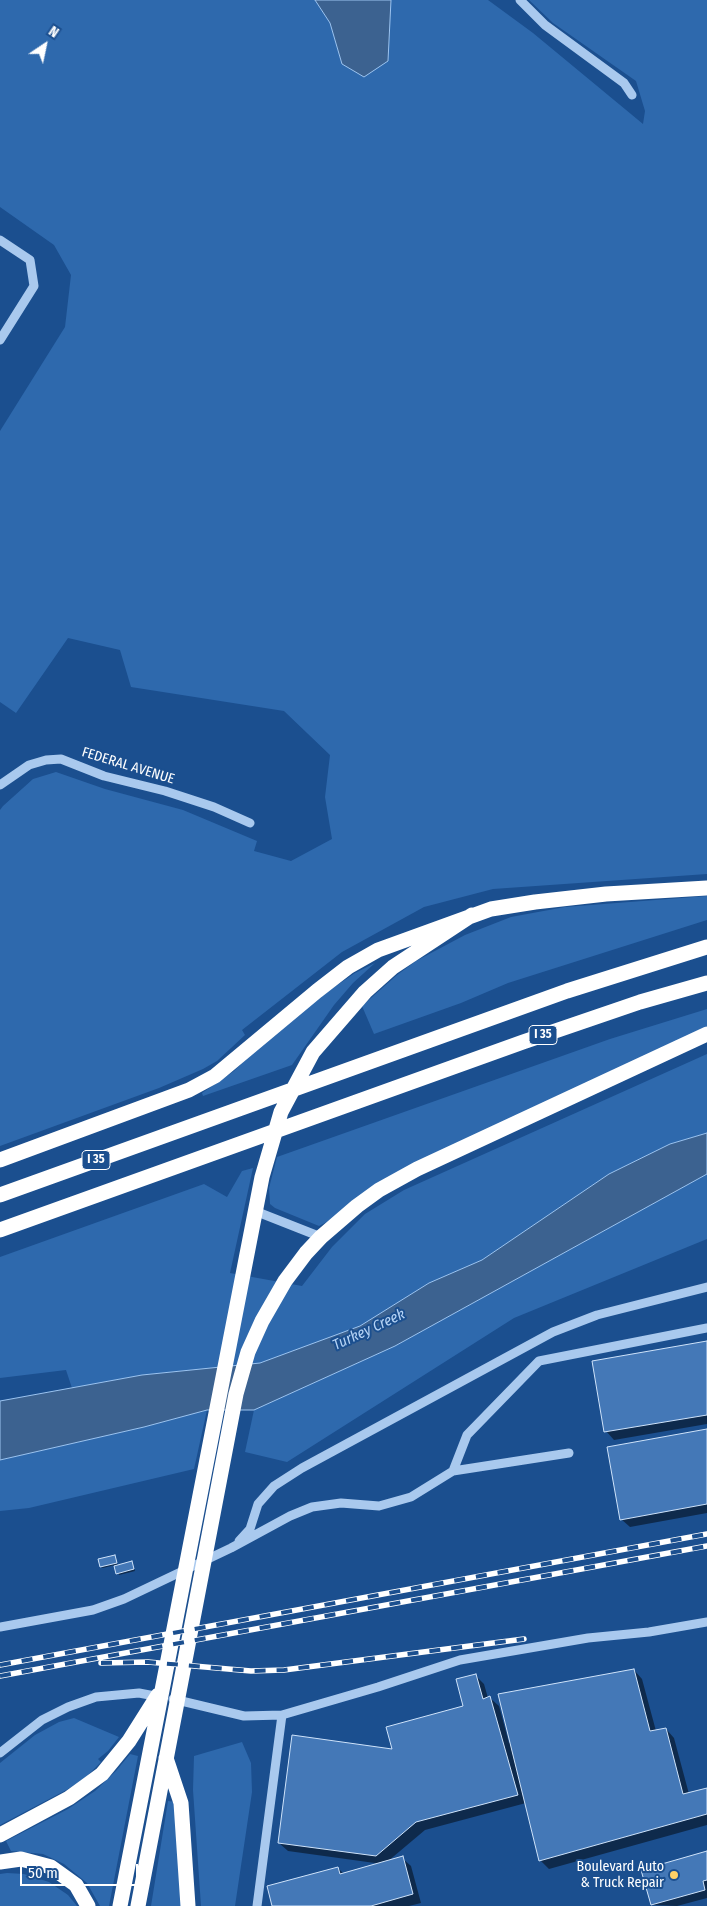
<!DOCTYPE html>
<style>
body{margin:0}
#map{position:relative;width:707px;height:1906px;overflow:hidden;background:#1b4f8f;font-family:"Fira Sans Condensed",sans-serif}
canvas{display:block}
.north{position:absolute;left:20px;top:20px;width:50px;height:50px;-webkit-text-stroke:4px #1b4f8f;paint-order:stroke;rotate:34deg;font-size:14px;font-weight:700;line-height:20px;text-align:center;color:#fff}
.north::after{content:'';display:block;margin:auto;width:18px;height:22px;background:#fff;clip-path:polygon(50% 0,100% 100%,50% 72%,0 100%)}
.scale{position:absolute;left:20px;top:1864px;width:118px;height:22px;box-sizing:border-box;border:2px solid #fff;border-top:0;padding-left:6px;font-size:15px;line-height:18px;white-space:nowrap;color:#fff;-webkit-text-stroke:4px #1b4f8f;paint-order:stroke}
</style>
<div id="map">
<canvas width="707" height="1906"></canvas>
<div class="north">N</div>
<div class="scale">50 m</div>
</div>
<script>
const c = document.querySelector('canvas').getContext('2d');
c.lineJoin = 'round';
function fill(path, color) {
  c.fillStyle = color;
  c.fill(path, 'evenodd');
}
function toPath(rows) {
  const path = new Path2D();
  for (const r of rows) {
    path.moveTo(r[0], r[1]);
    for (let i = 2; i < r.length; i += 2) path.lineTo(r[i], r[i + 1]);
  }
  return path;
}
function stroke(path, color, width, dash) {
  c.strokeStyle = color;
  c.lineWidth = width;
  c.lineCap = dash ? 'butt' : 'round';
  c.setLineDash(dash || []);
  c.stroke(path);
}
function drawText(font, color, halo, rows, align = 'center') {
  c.font = font + ' "Fira Sans Condensed",sans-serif';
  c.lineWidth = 4;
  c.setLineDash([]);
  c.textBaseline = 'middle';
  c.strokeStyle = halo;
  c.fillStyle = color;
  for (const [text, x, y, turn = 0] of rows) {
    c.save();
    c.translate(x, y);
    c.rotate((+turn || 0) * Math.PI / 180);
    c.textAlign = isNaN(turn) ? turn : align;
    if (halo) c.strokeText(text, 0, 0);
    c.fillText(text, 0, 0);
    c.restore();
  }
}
fill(toPath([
 [0,0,315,0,330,23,342,64,388,61,391,0,488,0,533,33,643,124,645,111,636,81,553,23,529,0,707,0,707,874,493,889,424,907,342,952,242,1030,245,1035,217,1061,203,1069,159,1088,0,1146,0,810,3,806,33,779,56,772,105,789,183,810,257,841,254,851,291,861,332,839,325,797,330,755,284,711,131,687,120,650,68,638,16,713,0,702,0,431,65,327,71,275,54,245,0,207],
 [707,896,707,920,508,983,461,1003,374,1034,362,1006,397,975,416,961,465,935,511,917,565,907],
 [375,963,353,983,334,1005,292,1065,203,1096,202,1093,234,1071,251,1054,327,992,355,973],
 [707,1009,707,1026,319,1226,275,1208,270,1204,269,1188,277,1157,610,1039],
 [707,1054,707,1133,670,1144,609,1174,482,1260,429,1283,361,1326,260,1363,142,1375,72,1388,66,1370,0,1378,0,1257,204,1184,227,1197,242,1171,253,1168,230,1273,302,1286,332,1247,365,1214,404,1190],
 [707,1174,707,1239,514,1318,287,1462,245,1452,254,1410,395,1346],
 [207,1410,194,1469,29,1508,0,1511,0,1460,144,1427],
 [74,1718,119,1737,108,1751,98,1759,101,1762,87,1776,70,1788,0,1825,0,1763,35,1735,59,1722],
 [242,1742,251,1763,252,1792,235,1906,201,1906,193,1790,194,1756],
 [130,1754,138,1756,109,1906,100,1906,87,1883,64,1864,43,1854,11,1851,6,1841,68,1809,95,1791,116,1771],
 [168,1801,176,1802,182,1906,151,1906],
 [7,1873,24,1874,49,1882,68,1895,77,1906,0,1906,0,1874]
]), '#2e69ad');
const water = toPath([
 [315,0,391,0,388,61,364,77,342,64,330,23,315,0],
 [707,1133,707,1174,395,1346,254,1410,207,1410,144,1427,0,1460,0,1401,142,1375,260,1363,360,1326,429,1283,482,1260,609,1174,670,1144,707,1133]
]);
fill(water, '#3c6290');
stroke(water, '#9cc4f0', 1);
fill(toPath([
 [707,1342,707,1424,614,1440,606,1431],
 [707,1430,707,1513,630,1527,621,1519],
 [114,1556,118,1566,132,1563,135,1571,119,1575,115,1565,103,1568,101,1567],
 [634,1670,642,1679,656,1731,666,1729,674,1738,689,1794,707,1789,707,1825,549,1869,540,1860,526,1803,425,1830,387,1862,402,1858,411,1866,421,1903,409,1906,274,1906,338,1868,344,1874,382,1864,288,1851,279,1843,394,1750,465,1707,475,1675,484,1684,488,1698,490,1698,499,1706,509,1743],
 [707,1853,707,1898,677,1906,652,1905,642,1870]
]), '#0007');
const building = toPath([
 [707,1341,707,1415,604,1432,592,1361,707,1341],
 [707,1429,707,1504,620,1520,607,1447,707,1429],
 [115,1555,117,1563,100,1567,98,1559,115,1555],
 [132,1561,134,1569,116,1574,114,1566,132,1561],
 [634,1669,650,1731,666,1728,683,1794,707,1788,707,1814,539,1861,498,1694,634,1669],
 [476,1674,483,1699,490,1696,518,1795,416,1822,376,1856,278,1843,292,1735,392,1749,386,1727,463,1706,456,1679,476,1674],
 [707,1851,707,1880,703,1881,705,1890,651,1905,641,1870,707,1851],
 [403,1856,413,1894,371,1906,272,1906,267,1886,338,1867,340,1874,403,1856]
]);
fill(building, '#4478b7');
stroke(building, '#cfe3fa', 1);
stroke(toPath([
 [520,0,545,25,624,83,632,95],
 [0,240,30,260,34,286,0,340],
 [0,785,29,765,46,760,61,759,104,776,165,791,214,807,250,823],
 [255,1211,321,1237],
 [453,1471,467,1435,539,1361,707,1328],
 [239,1541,250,1529,258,1504,274,1486,302,1468,553,1332,597,1315,707,1287],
 [0,1627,93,1610,124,1599,231,1548,290,1516,312,1507,341,1503,379,1506,411,1497,453,1471,569,1453],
 [173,1699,244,1716,282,1715,378,1687,460,1660,588,1638,649,1632,707,1622],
 [0,1753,42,1720,68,1707,96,1697,139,1693,160,1697],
 [257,1906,282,1715]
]), '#a9c9ee', 9);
stroke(toPath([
 [0,1160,189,1090,215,1076,317,991,348,967,378,950,491,909,535,902,606,894,707,888],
 [0,1195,567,991,707,947],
 [0,1230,523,1042,640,1002,707,983],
 [166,1758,181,1803,188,1906],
 [0,1835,69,1798,102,1774,129,1741,158,1695],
 [0,1862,21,1859,51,1867,76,1885,88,1906],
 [120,1906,262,1177,281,1112,313,1052,365,992,393,967,472,915],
 [138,1906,236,1394,248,1352,262,1321,285,1281,306,1253,321,1237,357,1206,379,1190,417,1169,707,1034]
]), '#fff', 15);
const rail = toPath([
 [101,1663,148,1662,251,1671,284,1670,524,1639],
 [0,1665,707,1534],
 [0,1676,707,1546]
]);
stroke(rail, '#fff', 5.5);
stroke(rail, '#1b4f8f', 4, [11]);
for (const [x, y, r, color] of [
 [674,1875,5,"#ffd166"]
]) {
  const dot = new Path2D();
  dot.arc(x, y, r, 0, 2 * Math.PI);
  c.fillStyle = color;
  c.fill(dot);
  stroke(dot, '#1b4f8f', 2);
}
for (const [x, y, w] of [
 [543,1035,28],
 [96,1160,28]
]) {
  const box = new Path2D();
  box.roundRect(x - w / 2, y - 9.5, w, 19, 4);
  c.fillStyle = '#1b4f8f';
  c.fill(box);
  stroke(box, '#fff', 1);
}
drawText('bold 12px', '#fff', null, [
 ["I 35",543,1035],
 ["I 35",96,1160]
]);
drawText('14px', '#fff', '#1b4f8f', [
 ["FEDERAL AVENUE",128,766,17]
]);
drawText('14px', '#fff', '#1b4f8f', [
 ["Boulevard Auto",664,1867],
 ["& Truck Repair",664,1883]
], 'right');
drawText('italic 15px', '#b5d3f5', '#1b4f8f', [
 ["Turkey Creek",369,1330,-25]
]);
</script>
